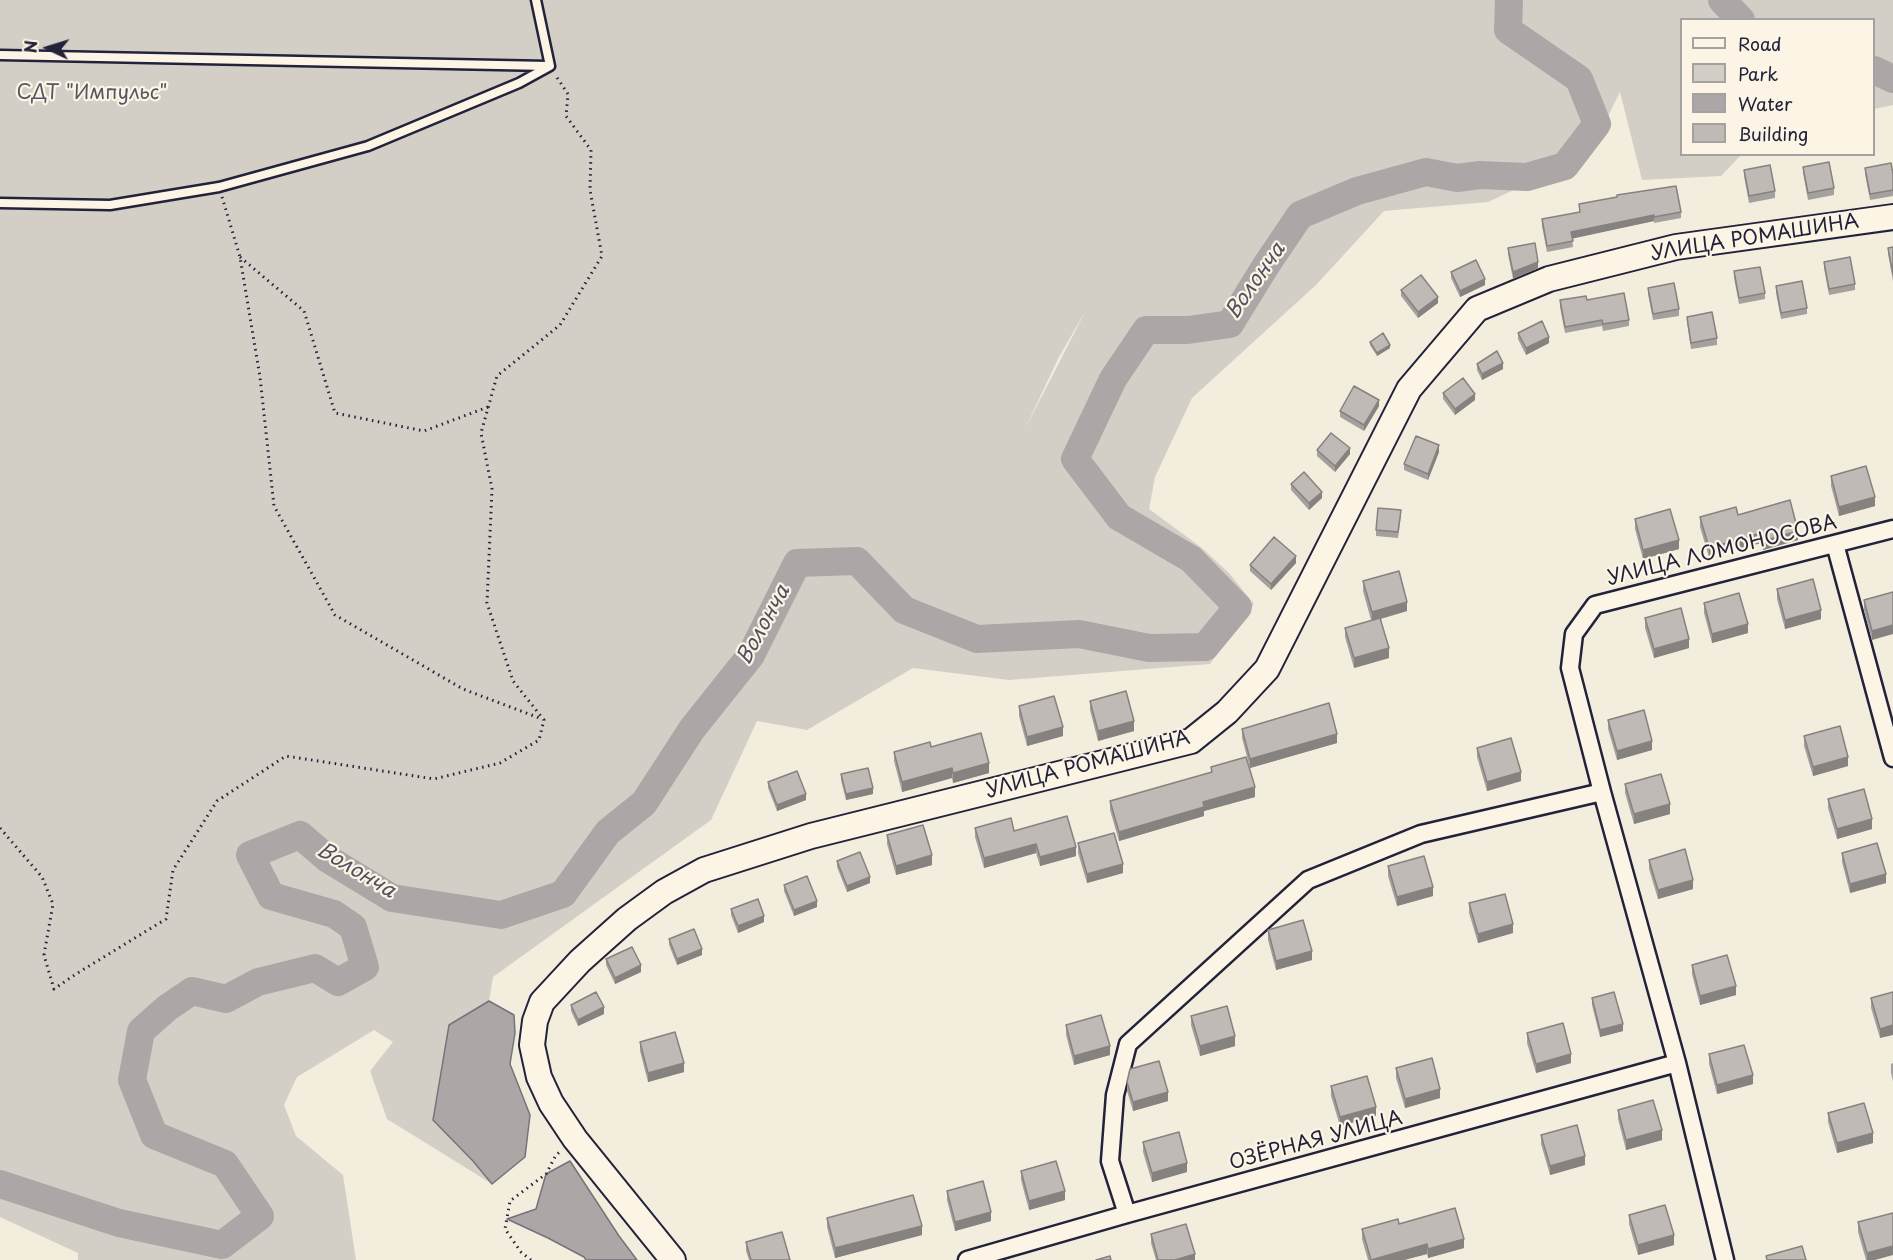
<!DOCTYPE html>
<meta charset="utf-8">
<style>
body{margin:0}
#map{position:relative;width:1893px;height:1260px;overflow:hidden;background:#f3edde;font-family:"Playpen Sans",sans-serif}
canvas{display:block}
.legend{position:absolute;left:1680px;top:18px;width:195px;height:138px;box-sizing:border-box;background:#fcf5e5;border:2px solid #a5a1a1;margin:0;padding:8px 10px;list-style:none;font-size:18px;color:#22223b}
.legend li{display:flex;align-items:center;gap:12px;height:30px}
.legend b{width:30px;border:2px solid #a5a1a1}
.north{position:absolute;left:18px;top:18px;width:60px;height:60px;-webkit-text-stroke:4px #fcf5e5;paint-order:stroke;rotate:274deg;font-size:16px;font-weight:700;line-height:24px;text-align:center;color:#22223b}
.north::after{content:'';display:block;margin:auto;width:21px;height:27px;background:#22223b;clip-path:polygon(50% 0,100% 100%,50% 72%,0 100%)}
</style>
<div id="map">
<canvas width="1893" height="1260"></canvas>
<ul class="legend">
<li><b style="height:8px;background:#fcf5e5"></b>Road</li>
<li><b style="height:16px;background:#d4cfc6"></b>Park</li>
<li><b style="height:16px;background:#aca7a6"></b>Water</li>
<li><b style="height:16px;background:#bfbab6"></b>Building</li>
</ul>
<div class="north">N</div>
</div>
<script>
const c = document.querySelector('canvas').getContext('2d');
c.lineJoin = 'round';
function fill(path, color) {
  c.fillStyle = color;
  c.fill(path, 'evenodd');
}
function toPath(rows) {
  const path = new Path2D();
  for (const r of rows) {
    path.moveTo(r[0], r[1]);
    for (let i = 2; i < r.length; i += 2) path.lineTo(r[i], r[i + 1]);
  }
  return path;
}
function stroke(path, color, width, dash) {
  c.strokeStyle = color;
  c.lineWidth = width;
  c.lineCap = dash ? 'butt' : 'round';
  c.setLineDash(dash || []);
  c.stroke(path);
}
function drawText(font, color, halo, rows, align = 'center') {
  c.font = font + ' "Playpen Sans",sans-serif';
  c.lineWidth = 4.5;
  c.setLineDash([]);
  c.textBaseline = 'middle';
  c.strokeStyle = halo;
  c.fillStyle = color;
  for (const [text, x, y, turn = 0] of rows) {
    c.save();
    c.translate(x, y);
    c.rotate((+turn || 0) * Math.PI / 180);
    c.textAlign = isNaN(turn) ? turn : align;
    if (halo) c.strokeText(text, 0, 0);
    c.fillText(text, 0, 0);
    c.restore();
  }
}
fill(toPath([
 [0,0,1893,0,1893,105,1874,109,1874,20,1682,20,1682,154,1741,155,1721,176,1642,180,1620,92,1589,155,1488,202,1384,211,1316,285,1192,398,1155,477,1149,509,1202,548,1229,573,1254,604,1210,664,1009,680,913,668,807,730,757,721,711,820,493,977,489,1001,450,1025,473,1161,492,1184,387,1119,370,1071,393,1042,374,1030,297,1077,284,1105,296,1136,343,1175,356,1260,78,1260,78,1253,0,1217],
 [1086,310,1024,431,1058,359]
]), '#d4cfc6');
const water = toPath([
 [489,1001,514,1015,515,1033,510,1064,530,1115,525,1157,492,1184,473,1161,433,1120,449,1025,489,1001],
 [570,1161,619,1236,637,1260,586,1260,584,1257,548,1238,507,1219,536,1209,546,1174,570,1161]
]);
fill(water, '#aca7a6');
stroke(water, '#75727b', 1.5);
stroke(toPath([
 [1722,0,1741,20],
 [1874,70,1893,79],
 [0,1184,119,1223,222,1245,260,1216,225,1164,154,1135,132,1080,141,1031,167,1008,192,991,226,999,258,982,315,968,338,982,365,967,353,927,334,914,271,896,250,855,300,835,328,859,392,898,501,915,563,894,608,832,644,803,692,729,751,655,797,563,857,561,904,610,977,639,1079,634,1149,648,1205,647,1238,607,1191,559,1119,517,1075,459,1113,379,1146,330,1188,330,1230,324,1265,267,1300,215,1357,191,1426,172,1457,178,1480,175,1527,177,1565,166,1597,124,1579,79,1508,30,1509,0]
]), '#aca7a6', 28);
const lane = toPath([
 [0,55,548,66],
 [0,203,110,205,219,187,368,146,519,83,550,66,536,0]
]);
const street = toPath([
 [1835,544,1893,758],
 [1127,1214,1110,1161,1115,1095,1128,1044,1308,880,1421,834,1602,792],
 [967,1260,1127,1214,1677,1063],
 [1725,1260,1677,1063,1602,792,1570,668,1574,634,1595,605,1893,529]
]);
const secondary = toPath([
 [673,1260,575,1139,551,1103,539,1077,532,1045,535,1021,542,1002,580,961,627,919,664,892,704,870,811,836,1191,741,1227,712,1267,669,1409,389,1477,309,1549,279,1676,247,1893,217]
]);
stroke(lane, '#22223b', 13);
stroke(street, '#22223b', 21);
stroke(secondary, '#22223b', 28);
stroke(toPath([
 [222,197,240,257,260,377,274,506,335,615,463,689,542,719],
 [240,257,304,311,335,413,424,431,488,407],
 [0,828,42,877,53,904,44,955,54,989,76,974,166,919,173,870,217,801,286,756,434,779,500,763,539,740,544,720,513,681,487,603,492,489,481,433,497,376,560,325,602,256,590,190,591,150,566,116,568,94,556,76],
 [531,1260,521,1252,505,1229,510,1201,546,1174,556,1155,561,1151]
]), '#22223b', 3, [1.5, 4.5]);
stroke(lane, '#fcf5e5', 8);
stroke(street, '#fcf5e5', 16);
stroke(secondary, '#fcf5e5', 24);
fill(toPath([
 [1803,167,1834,188,1834,195,1808,200,1803,173],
 [1865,168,1893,174,1893,196,1870,200,1865,174],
 [1744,170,1775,191,1775,198,1749,203,1744,176],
 [1579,204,1681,212,1681,218,1654,223,1654,221,1572,238,1573,247,1547,252,1542,226,1542,219,1579,213],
 [1893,247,1893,281,1888,254,1888,248],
 [1508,248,1538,268,1513,279,1508,254],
 [1824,262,1855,284,1855,290,1829,295,1824,268],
 [1734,271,1765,293,1765,299,1739,304,1734,278],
 [1451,272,1485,285,1460,297,1451,278],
 [1776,286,1807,308,1807,314,1781,319,1776,293],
 [1648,288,1679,309,1679,316,1653,320,1648,294],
 [1401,290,1438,303,1418,318,1401,296],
 [1560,300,1587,300,1629,320,1629,326,1603,331,1602,326,1565,333,1560,307],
 [1687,317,1717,338,1717,345,1691,349,1687,323],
 [1518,333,1549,343,1526,355,1518,339],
 [1370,342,1390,348,1377,356,1370,345],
 [1477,364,1503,369,1482,380,1477,370],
 [1443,393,1475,400,1455,415,1443,399],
 [1379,406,1364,431,1340,417,1340,411],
 [1317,450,1350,454,1335,472,1317,456],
 [1439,452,1428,480,1404,470,1404,464],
 [1831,476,1875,506,1839,516,1831,486],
 [1291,484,1322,498,1309,510,1291,490],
 [1738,515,1798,540,1763,550,1761,543,1709,557,1700,527,1700,517],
 [1401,516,1398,538,1376,536,1376,530],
 [1635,519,1679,549,1643,559,1635,529],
 [1296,563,1271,590,1250,571,1250,565],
 [1363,581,1407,611,1381,619,1389,658,1354,668,1345,637,1345,628,1371,620,1363,591],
 [1777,589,1821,619,1785,629,1777,599],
 [1893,592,1872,640,1864,610,1864,600],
 [1704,603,1748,633,1712,643,1704,613],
 [1645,618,1689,648,1654,658,1645,628],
 [1090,701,1134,731,1098,741,1090,710],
 [1019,706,1063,736,1027,746,1019,716],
 [1608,720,1652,750,1617,760,1608,729],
 [1242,729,1337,743,1250,768,1242,738],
 [1804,736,1848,766,1813,776,1804,746],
 [931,747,989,773,953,783,952,778,902,792,894,761,894,752],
 [1477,748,1521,781,1487,791,1477,757],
 [1211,767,1255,797,1204,811,1204,816,1119,841,1110,810,1110,801,1211,772],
 [841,774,873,794,846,800,841,780],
 [768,782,806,800,777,811,768,788],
 [1625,784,1670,814,1634,824,1625,793],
 [1828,799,1872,829,1837,839,1828,808],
 [975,828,1014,831,1076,856,1040,866,1036,853,984,868,975,837],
 [887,835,932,865,896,875,887,844],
 [1078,843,1123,873,1087,883,1078,853],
 [1842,853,1886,883,1850,893,1842,862],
 [1649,860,1693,889,1658,899,1649,869],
 [837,861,870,883,847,892,837,867],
 [1388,866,1433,896,1397,906,1388,876],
 [784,885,817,907,794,916,784,891],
 [1469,903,1513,933,1478,943,1469,913],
 [731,909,764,922,738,933,731,915],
 [1268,930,1312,960,1276,970,1268,940],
 [669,939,702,955,677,965,669,945],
 [606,959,641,972,615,984,606,965],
 [1692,965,1736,995,1700,1005,1692,974],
 [1893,992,1880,1038,1871,1008,1871,998],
 [1592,998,1623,1031,1600,1037,1592,1005],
 [571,1005,604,1014,578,1026,571,1011],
 [1191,1016,1235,1046,1200,1056,1191,1025],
 [1066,1025,1110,1055,1074,1065,1066,1035],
 [1527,1033,1571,1063,1536,1073,1527,1043],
 [640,1042,684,1072,648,1082,640,1051],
 [1709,1054,1753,1084,1717,1094,1709,1064],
 [1893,1063,1893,1081,1891,1073,1891,1064],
 [1396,1068,1440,1098,1405,1108,1396,1078],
 [1127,1082,1168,1101,1133,1111,1127,1091],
 [1331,1086,1376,1116,1340,1126,1331,1096],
 [1618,1110,1662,1140,1626,1150,1618,1119],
 [1828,1113,1873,1143,1837,1153,1828,1122],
 [1541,1135,1585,1165,1550,1175,1541,1144],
 [1143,1142,1187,1172,1152,1182,1143,1152],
 [1021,1171,1065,1200,1029,1210,1021,1180],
 [947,1191,991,1221,955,1231,947,1200],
 [1629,1215,1674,1245,1638,1255,1629,1224],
 [827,1218,922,1235,835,1258,827,1227],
 [1858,1222,1875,1260,1866,1260,1858,1232],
 [1399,1224,1464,1248,1428,1258,1427,1254,1404,1260,1368,1260,1362,1239,1362,1229],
 [1151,1234,1195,1260,1156,1260,1151,1243],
 [746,1242,790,1260,749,1260,746,1251]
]), '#a4a09d');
fill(toPath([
 [1654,215,1654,221,1571,239,1571,232],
 [1538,262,1538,268,1513,279,1513,272],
 [1485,279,1485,285,1460,297,1460,291],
 [1438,297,1438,303,1418,318,1418,312],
 [1549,337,1549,343,1526,355,1526,348],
 [1390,345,1390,348,1377,356,1377,353],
 [1503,363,1503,369,1482,380,1482,374],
 [1475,394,1475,400,1455,415,1455,409],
 [1379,400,1379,406,1364,431,1364,425],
 [1439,445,1439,452,1428,480,1428,474],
 [1350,448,1350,454,1335,472,1335,466],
 [1322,492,1322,498,1309,510,1309,503],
 [1875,497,1875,506,1839,516,1839,507],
 [1798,531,1798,540,1763,550,1763,541],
 [1761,533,1761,543,1709,557,1709,548],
 [1679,540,1679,549,1643,559,1643,550],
 [1296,556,1296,563,1271,590,1271,584],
 [1407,602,1407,611,1372,621,1372,612],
 [1821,610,1821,619,1785,629,1785,620],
 [1748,624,1748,633,1712,643,1712,634],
 [1893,625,1893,634,1872,640,1872,631],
 [1689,639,1689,648,1654,658,1654,649],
 [1389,648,1389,658,1354,668,1354,658],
 [1134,721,1134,731,1098,741,1098,731],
 [1063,727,1063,736,1027,746,1027,737],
 [1337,734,1337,743,1250,768,1250,759],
 [1652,741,1652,750,1617,760,1617,751],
 [1848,757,1848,766,1813,776,1813,767],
 [989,763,989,773,953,783,953,773],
 [952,768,952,778,902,792,902,782],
 [1521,772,1521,781,1487,791,1487,782],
 [1255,787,1255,797,1204,811,1204,816,1119,841,1119,832,1203,802],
 [873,788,873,794,846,800,846,794],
 [806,794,806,800,777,811,777,805],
 [1670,804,1670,814,1634,824,1634,814],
 [1872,819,1872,829,1837,839,1837,829],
 [1036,844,1036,853,984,868,984,858],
 [1076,847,1076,856,1040,866,1040,857],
 [932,855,932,865,896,875,896,866],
 [1123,864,1123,873,1087,883,1087,874],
 [1886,874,1886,883,1850,893,1850,884],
 [870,877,870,883,847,892,847,886],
 [1693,880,1693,889,1658,899,1658,890],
 [1433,887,1433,896,1397,906,1397,897],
 [817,901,817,907,794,916,794,910],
 [764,916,764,922,738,933,738,926],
 [1513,924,1513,933,1478,943,1478,934],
 [702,949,702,955,677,965,677,959],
 [1312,951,1312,960,1276,970,1276,961],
 [641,965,641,972,615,984,615,978],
 [1736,986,1736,995,1700,1005,1700,996],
 [604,1007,604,1014,578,1026,578,1020],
 [1623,1024,1623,1031,1600,1037,1600,1030],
 [1893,1025,1893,1035,1880,1038,1880,1029],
 [1235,1036,1235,1046,1200,1056,1200,1046],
 [1110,1046,1110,1055,1074,1065,1074,1056],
 [1571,1054,1571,1063,1536,1073,1536,1064],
 [684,1063,684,1072,648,1082,648,1073],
 [1753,1075,1753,1084,1717,1094,1717,1085],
 [1440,1089,1440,1098,1405,1108,1405,1099],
 [1168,1092,1168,1101,1133,1111,1133,1102],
 [1376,1107,1376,1116,1340,1126,1340,1117],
 [1662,1130,1662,1140,1626,1150,1626,1140],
 [1873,1133,1873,1143,1837,1153,1837,1143],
 [1585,1156,1585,1165,1550,1175,1550,1166],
 [1187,1163,1187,1172,1152,1182,1152,1173],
 [1065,1191,1065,1200,1029,1210,1029,1201],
 [991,1212,991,1221,955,1231,955,1222],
 [922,1226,922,1235,835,1258,835,1248],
 [1674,1235,1674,1245,1638,1255,1638,1245],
 [1464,1239,1464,1248,1428,1258,1428,1249],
 [1427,1244,1427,1254,1404,1260,1371,1260],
 [1893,1246,1893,1255,1875,1260,1867,1260,1867,1253],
 [1195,1254,1195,1260,1175,1260]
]), '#86827f');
const building = toPath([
 [1829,162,1834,188,1808,193,1803,167,1829,162],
 [1891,163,1893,174,1893,190,1870,194,1865,168,1891,163],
 [1770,165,1775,191,1749,196,1744,170,1770,165],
 [1676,186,1681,212,1654,217,1654,215,1571,232,1573,241,1547,246,1542,219,1580,212,1579,204,1617,197,1617,195,1676,186],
 [1535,243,1538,262,1513,272,1508,248,1535,243],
 [1893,247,1893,274,1888,248,1893,247],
 [1850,257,1855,284,1829,289,1824,262,1850,257],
 [1476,260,1485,279,1460,291,1451,272,1476,260],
 [1760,267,1765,293,1739,298,1734,271,1760,267],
 [1421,275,1438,297,1418,312,1401,290,1421,275],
 [1802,281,1807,308,1781,313,1776,286,1802,281],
 [1674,283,1679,309,1653,314,1648,288,1674,283],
 [1624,293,1629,320,1603,324,1602,320,1565,327,1560,300,1586,296,1587,300,1624,293],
 [1712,312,1717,338,1691,343,1687,317,1712,312],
 [1542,321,1549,337,1526,348,1518,333,1542,321],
 [1383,333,1390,345,1377,353,1370,342,1383,333],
 [1497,351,1503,363,1482,374,1477,364,1497,351],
 [1463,378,1475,394,1455,409,1443,393,1463,378],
 [1354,386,1379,400,1364,425,1340,411,1354,386],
 [1331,433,1350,448,1335,466,1317,450,1331,433],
 [1416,436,1439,445,1428,474,1404,464,1416,436],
 [1866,466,1875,497,1839,507,1831,476,1866,466],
 [1304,472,1322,492,1309,503,1291,484,1304,472],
 [1790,500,1798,531,1763,541,1761,533,1709,548,1700,517,1736,507,1738,515,1790,500],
 [1378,508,1401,510,1398,532,1376,530,1378,508],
 [1670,509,1679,540,1643,550,1635,519,1670,509],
 [1274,537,1296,556,1271,584,1250,565,1274,537],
 [1399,571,1407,602,1372,612,1363,581,1399,571],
 [1813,579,1821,610,1785,620,1777,589,1813,579],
 [1893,592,1893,625,1872,631,1864,600,1893,592],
 [1739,593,1748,624,1712,634,1704,603,1739,593],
 [1681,608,1689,639,1654,649,1645,618,1681,608],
 [1380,618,1389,648,1354,658,1345,628,1380,618],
 [1126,691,1134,721,1098,731,1090,701,1126,691],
 [1054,696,1063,727,1027,737,1019,706,1054,696],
 [1329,703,1337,734,1250,759,1242,729,1329,703],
 [1644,710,1652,741,1617,751,1608,720,1644,710],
 [1840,726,1848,757,1813,767,1804,736,1840,726],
 [981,733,989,763,953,773,952,768,902,782,894,752,930,742,931,747,981,733],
 [1511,738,1521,772,1487,782,1477,748,1511,738],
 [1246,757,1255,787,1203,802,1204,807,1119,832,1110,801,1212,772,1211,767,1246,757],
 [868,768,873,788,846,794,841,774,868,768],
 [797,771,806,794,777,805,768,782,797,771],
 [1661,774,1670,804,1634,814,1625,784,1661,774],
 [1864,789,1872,819,1837,829,1828,799,1864,789],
 [1067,816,1076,847,1040,857,1036,844,984,858,975,828,1011,818,1014,831,1067,816],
 [923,825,932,855,896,866,887,835,923,825],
 [1114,833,1123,864,1087,874,1078,843,1114,833],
 [1877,843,1886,874,1850,884,1842,853,1877,843],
 [1685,849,1693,880,1658,890,1649,860,1685,849],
 [860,852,870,877,847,886,837,861,860,852],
 [1424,856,1433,887,1397,897,1388,866,1424,856],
 [807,876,817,901,794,910,784,885,807,876],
 [1505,894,1513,924,1478,934,1469,903,1505,894],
 [758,899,764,916,738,926,731,909,758,899],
 [1303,920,1312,951,1276,961,1268,930,1303,920],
 [694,929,702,949,677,959,669,939,694,929],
 [632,947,641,965,615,978,606,959,632,947],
 [1727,955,1736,986,1700,996,1692,965,1727,955],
 [596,992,604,1007,578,1020,571,1005,596,992],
 [1614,992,1623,1024,1600,1030,1592,998,1614,992],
 [1893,992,1893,1025,1880,1029,1871,998,1893,992],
 [1227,1006,1235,1036,1200,1046,1191,1016,1227,1006],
 [1101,1015,1110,1046,1074,1056,1066,1025,1101,1015],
 [1563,1023,1571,1054,1536,1064,1527,1033,1563,1023],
 [675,1032,684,1063,648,1073,640,1042,675,1032],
 [1744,1045,1753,1075,1717,1085,1709,1054,1744,1045],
 [1432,1058,1440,1089,1405,1099,1396,1068,1432,1058],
 [1159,1061,1168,1092,1133,1102,1127,1082,1130,1069,1159,1061],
 [1367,1076,1376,1107,1340,1117,1331,1086,1367,1076],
 [1653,1100,1662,1130,1626,1140,1618,1110,1653,1100],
 [1864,1103,1873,1133,1837,1143,1828,1113,1864,1103],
 [1577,1125,1585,1156,1550,1166,1541,1135,1577,1125],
 [1179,1132,1187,1163,1152,1173,1143,1142,1179,1132],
 [1056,1161,1065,1191,1029,1201,1021,1171,1056,1161],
 [983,1181,991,1212,955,1222,947,1191,983,1181],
 [913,1195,922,1226,835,1248,827,1218,913,1195],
 [1665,1205,1674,1235,1638,1245,1629,1215,1665,1205],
 [1455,1208,1464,1239,1428,1249,1427,1244,1371,1260,1362,1229,1398,1219,1399,1224,1455,1208],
 [1893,1213,1893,1246,1867,1253,1858,1222,1893,1213],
 [1186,1224,1195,1254,1175,1260,1158,1260,1151,1234,1186,1224],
 [782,1232,790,1260,751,1260,746,1242,782,1232],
 [1802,1246,1806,1260,1767,1260,1766,1256,1802,1246],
 [1110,1256,1111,1260,1096,1260,1110,1256]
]);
fill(building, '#bfbab6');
stroke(building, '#86827f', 1.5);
drawText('20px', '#575665', '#fcf5e5', [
 ["СДТ \"Импульс\"",92,93]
]);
drawText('20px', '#22223b', '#fcf5e5', [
 ["УЛИЦА РОМАШИНА",1755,238,-9],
 ["УЛИЦА ЛОМОНОСОВА",1722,551,-14],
 ["УЛИЦА РОМАШИНА",1088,765,-15],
 ["ОЗЁРНАЯ УЛИЦА",1316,1141,-15]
]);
drawText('italic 21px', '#525160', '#fcf5e5', [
 ["Волонча",1256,281,-55],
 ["Волонча",764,625,-61],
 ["Волонча",356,871,31]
]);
</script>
